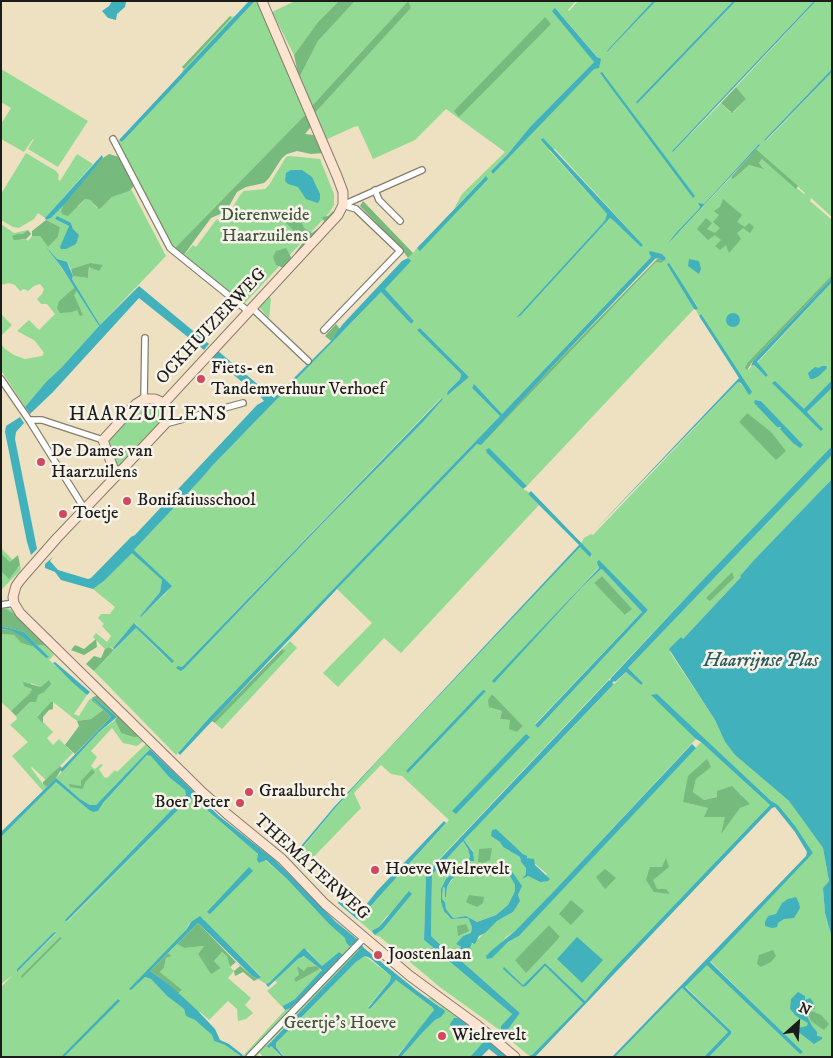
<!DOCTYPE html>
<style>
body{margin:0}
#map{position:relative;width:833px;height:1058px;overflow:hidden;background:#eee1c2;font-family:"IM FELL DW Pica",serif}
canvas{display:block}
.frame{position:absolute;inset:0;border:2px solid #1c1c1c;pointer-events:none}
.north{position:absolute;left:773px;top:998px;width:50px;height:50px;-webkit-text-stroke:4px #f7f3e8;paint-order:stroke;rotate:26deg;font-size:14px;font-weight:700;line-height:20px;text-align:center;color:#1c1c1c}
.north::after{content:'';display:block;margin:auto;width:18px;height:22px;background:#1c1c1c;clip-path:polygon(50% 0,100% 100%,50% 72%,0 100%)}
</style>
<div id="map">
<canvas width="833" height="1058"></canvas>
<div class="frame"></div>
<div class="north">N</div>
</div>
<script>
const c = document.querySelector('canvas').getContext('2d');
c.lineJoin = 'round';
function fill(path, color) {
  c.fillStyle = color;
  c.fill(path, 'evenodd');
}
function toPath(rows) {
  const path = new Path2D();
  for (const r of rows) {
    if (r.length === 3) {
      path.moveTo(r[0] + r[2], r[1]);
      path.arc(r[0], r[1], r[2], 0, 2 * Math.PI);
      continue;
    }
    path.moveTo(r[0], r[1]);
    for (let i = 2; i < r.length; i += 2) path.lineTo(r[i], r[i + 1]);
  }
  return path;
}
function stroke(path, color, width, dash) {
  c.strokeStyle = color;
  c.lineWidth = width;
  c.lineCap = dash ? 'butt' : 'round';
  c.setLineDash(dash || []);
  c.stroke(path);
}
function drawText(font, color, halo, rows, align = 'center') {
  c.font = font + ' "IM FELL DW Pica",serif';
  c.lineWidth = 5;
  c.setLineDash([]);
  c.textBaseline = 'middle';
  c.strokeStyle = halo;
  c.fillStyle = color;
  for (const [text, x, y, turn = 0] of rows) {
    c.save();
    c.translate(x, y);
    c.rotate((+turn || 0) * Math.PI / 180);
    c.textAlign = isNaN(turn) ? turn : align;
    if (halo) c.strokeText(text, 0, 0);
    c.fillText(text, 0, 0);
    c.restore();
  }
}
fill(toPath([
 [255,1,258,1,306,114,174,249,116,143,119,140,122,142],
 [295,1,339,1,318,22,294,55,272,12],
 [355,1,576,1,568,10,569,11,578,1,653,1,607,52,656,1,733,1,636,102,637,104,736,1,814,1,672,151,673,152,721,103,730,112,734,112,746,99,736,87,816,1,832,1,832,69,764,140,766,141,832,72,832,217,811,198,810,201,832,220,832,275,748,362,748,370,753,365,766,377,768,375,757,363,832,282,832,380,804,410,775,381,822,429,807,412,832,388,832,446,695,588,426,873,424,940,512,1014,501,1026,501,1031,441,988,380,937,375,935,383,929,412,894,385,918,379,927,373,930,372,932,358,920,449,820,402,776,391,774,381,765,354,793,361,808,302,869,292,859,292,856,298,854,336,807,383,755,580,547,591,557,592,554,581,543,584,538,591,534,593,535,738,382,740,383,749,394,701,314,699,316,696,310,698,307,667,264,694,309,527,486,488,448,523,489,529,492,528,494,539,505,401,653,384,638,338,687,323,673,372,623,337,589,477,444,481,444,487,437,488,438,656,262,661,263,665,260,666,258,662,254,649,253,651,257,502,414,474,385,472,388,500,416,209,718,176,755,94,671,136,628,171,663,135,623,113,648,109,647,105,649,93,637,96,633,107,642,111,636,102,626,104,624,98,618,101,614,110,614,115,607,93,589,104,581,132,552,162,580,160,592,140,616,141,617,166,593,171,586,134,550,202,478,213,465,381,292,411,324,414,321,385,289,410,261,408,258,413,253,417,248,420,250,486,176,454,209,462,194,505,152,446,109,415,140,373,159,358,126,354,127,325,140,314,114,411,8,407,2,311,107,299,78,318,41],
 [555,8,600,60,493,174,491,171,507,155,530,127,594,62],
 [602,72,694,196,694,197,693,197],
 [759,144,760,145,756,149,805,193,804,194,762,159,759,163,764,168,749,165,733,178,731,177,666,246,675,234,699,210,700,204,704,204],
 [555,149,643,245,641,247,613,219,610,218,521,315,600,226,605,220,607,214,549,150],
 [420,328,469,377,448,395,448,391,460,379,461,374,418,330],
 [441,398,443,399,423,422,321,525,185,668,178,666,182,667],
 [756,400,761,401,802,445,780,429,781,428,754,403],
 [747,413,777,460,739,422],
 [597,562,648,610,538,728,535,724,642,612,603,570,601,569,582,587,493,683,599,567],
 [602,576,631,609,626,615,594,583],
 [485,691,408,773,407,772],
 [492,694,523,726,517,732,510,720,500,719,502,711,495,709],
 [235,16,183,72,182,71,232,17],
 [1,69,88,121,58,167,28,149,34,139,33,139,24,152,1,139,1,124,11,108,1,102],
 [26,153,56,171,59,175,58,179,60,181,77,154,93,164,45,218,38,213,34,219,19,228,13,227,1,220,1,194],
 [289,156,320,159,334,194,334,205,329,213,244,304,183,256,193,245,196,247,216,220,228,215,240,195,244,191,265,189,269,185,286,157],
 [131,189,166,256,100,325,72,279,73,276,88,278,90,263,71,269,67,262,57,260,50,252,75,287,59,301,77,310,83,315,73,295,77,291,99,326,61,368,46,382,25,407,1,370,1,344,5,349,14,355,25,359,42,356,44,353,42,350,34,340,17,331,29,320,39,330,55,314,47,304,41,304,37,299,42,294,44,289,40,284,34,286,28,291,24,289,20,291,15,285,9,283,1,285,1,224,14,233,28,230,23,235,21,240,26,239,28,241,32,236,40,236,48,247,58,237,60,227,46,220,51,218,63,206,61,211,79,206,85,199,90,200,97,208,101,208,112,197],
 [55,219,71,223,73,229,61,248,69,226],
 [269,296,271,299,269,318,259,307],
 [1,314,12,325,1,336],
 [148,401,161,403,165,420,124,465,118,466,113,461,106,440,112,433],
 [832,455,832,479,754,560,740,576,741,577,683,639,681,637,670,652,715,720,725,742,735,755,789,801,823,848,829,881,823,888,825,913,832,938,832,1057,709,1057,731,1034,731,1031,685,986,707,964,800,1054,802,1052,710,961,813,853,778,805,771,802,656,694,696,739,553,892,515,931,506,937,489,959,508,942,519,936,701,742,770,805,613,969,585,1001,545,963,523,985,505,968,523,987,526,986,545,966,583,1003,532,1055,528,1055,502,1033,506,1032,520,1013,458,958,464,948,468,947,476,941,497,921,513,912,521,886,506,867,475,865,486,868,506,869,515,885,515,891,508,905,496,915,477,922,466,916,453,918,446,909,445,902,442,899,443,887,445,888,446,897,447,887,455,876,466,869,473,869,466,863,441,889,441,902,447,915,451,919,468,918,472,927,471,933,463,936,456,944,461,947,456,958,431,936,432,875,463,841,468,849,471,860,473,859,473,851,464,840,626,672,641,685,643,683,628,668],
 [710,767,696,779,693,792,704,800,737,792,742,795,722,832,726,816,705,817,708,808,684,802,692,774],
 [496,831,547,874,540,882,528,876,523,878,527,874,526,868,521,862,520,857,503,847,500,842,491,836],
 [549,925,560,938,515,960,528,947],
 [1,548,16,563,18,569,20,565,21,568,20,571,1,590],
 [8,608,14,611,48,645,47,647,54,655,49,660,87,695,74,714,79,716,89,700,92,698,92,701,103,710,91,719,77,721,53,702,37,716,53,732,47,738,53,745,59,739,73,753,46,780,32,767,31,768,43,784,47,787,43,791,12,756,28,742,10,725,17,719,16,716,30,702,41,687,31,683,32,689,30,693,11,711,1,702,1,634,14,635,21,643,34,647,46,658,48,656,37,645,46,646,6,609,1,609],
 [290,641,297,648,222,729,215,723,284,651,282,649],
 [115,720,121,733,142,736,145,740,137,746,123,743,112,728,91,751,97,757,91,766,95,769,101,764,103,765,99,769,104,777,107,778,115,770,117,772,148,742,164,760,150,749,96,805,90,805,80,799,56,778,99,732],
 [147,755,152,756,169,777,185,790,186,795,65,921,67,922,187,801,193,798,287,879,329,924,353,944,359,947,360,950,267,1045,271,1046,281,1057,263,1057,260,1053,256,1057,1,1057,1,987,13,975,1,984,1,837,56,782,89,810,93,812,98,811,103,803],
 [204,919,205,922,261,976,258,979,266,984,268,984,307,950,322,966,339,952,342,955,291,1008,285,1010,286,1004,295,999,322,971,320,969,296,982,299,975,298,967,304,971,307,967,317,966,305,956,298,959,275,980,277,983,267,991,285,1010,242,1057,225,1045,214,1041,212,1035,195,1020,187,1016,184,1009,167,996,151,979,145,977,186,930,188,925,191,922],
 [54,932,56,934,18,971,17,969],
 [177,944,184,948,204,946,198,954,211,973,221,968,214,961,222,952,227,955,230,967,234,971,228,978,251,998,245,1005,253,1013,246,1019,238,1021,237,1009,228,1001,209,1020,200,1012,198,1013,195,1008,178,994,182,991,160,972,164,968,166,958,172,956,168,953],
 [365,956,391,976,390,981,368,1007,370,1009,396,980,432,1007,434,1010,425,1023,396,1057,282,1057,283,1055,276,1047,276,1043,356,962],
 [682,988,728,1032,704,1057,615,1057],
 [428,998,432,998,475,1029,486,1039,470,1057,401,1057,423,1032,435,1020,441,1017,441,1007]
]), '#93da94');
fill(toPath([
 [339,1,355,1,318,41,299,78,294,55,318,22],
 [408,1,411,8,314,114,311,107],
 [230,16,232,17,184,69,182,67],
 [545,17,551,24,459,117,454,111],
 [736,87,746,99,732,113,721,103],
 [306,114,311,124,310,128,305,134,314,135,324,153,311,154,297,151,287,154,282,158,269,178,264,183,246,187,237,192,228,208,225,212,211,218,183,256,174,249],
 [756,149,798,186,796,189,762,159,759,163,764,169,749,165,733,179,731,177],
 [109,154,119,157,134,186,129,191,112,197,101,208,99,209,90,200,85,199,68,216,62,214,61,211,63,206,75,190,103,158],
 [723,199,742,215,737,222,745,227,749,223,754,227,750,233,743,228,737,233,741,239,729,253,726,245,720,250,715,246,721,240,715,235,708,240,697,229,706,218,712,223,707,229,715,233,720,228,713,222,719,215,714,211,720,207],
 [363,201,413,253,408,258,401,248,360,206],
 [299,210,302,214,300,219,304,228,312,233,321,226,324,221,322,217,328,216,333,211,336,214,297,255,295,253,304,241,283,220],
 [46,220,60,227,58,237,48,247,40,236,32,236,32,231],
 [28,230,31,234,26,239,14,240,12,236,18,234,23,234],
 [286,248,292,259,284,268,276,265,273,257,276,251],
 [658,258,664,261,661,263,656,262,487,439,487,437,550,369],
 [90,263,103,265,99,271,89,267,88,278,73,276,71,269],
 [832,275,832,278,753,361,747,370,745,368,748,362],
 [75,287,77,291,74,295,83,315,80,316,77,310,72,312,60,313,57,308,59,301],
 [336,324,340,329,331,341,325,336],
 [747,413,771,432,786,451,776,460,739,422],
 [1,554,10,562,18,555,20,565,9,579,1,571],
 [732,572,734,578,710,601,706,598],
 [602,576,632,609,625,615,594,583],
 [1,609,6,609,16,615,47,646,37,645,24,632,1,626],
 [1,629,10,630,22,635,34,647,21,643,14,635,1,634],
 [96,639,97,647,84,655,71,650,75,645,84,649],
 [109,647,114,650,94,671,86,664,94,656,101,658,105,649],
 [282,649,285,651,215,723,212,721],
 [49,680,51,684,44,692,38,695,36,702,30,702,16,716,11,711,30,693,32,689,24,686,23,682,41,687],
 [492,694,523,726,517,732,509,729,510,720,500,719,502,711,489,707,488,700],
 [99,695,142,736,134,737,121,733,115,720,117,717,93,697],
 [92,698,111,717,75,754,65,745,79,726,77,721,91,719,103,710,92,701],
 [51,702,53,702,53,709,49,710,43,717,43,723,37,717],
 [707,759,711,767,696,779,693,792,704,800,717,797,717,791,732,786,750,804,740,808,721,834,725,817,704,817,708,808,683,802,688,776],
 [60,766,62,768,56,778,47,787,43,784,43,782],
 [92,769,95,772,85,782,83,789,70,787,69,784,81,786,81,781],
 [492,848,490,860,484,863,478,862,479,849],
 [666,858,669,867,653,880,657,889,666,889,670,894,654,892,646,880,650,867,662,867],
 [605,869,616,878,605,889,596,877],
 [469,895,484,897,483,903,477,907,466,902],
 [571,900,584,911,571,925,559,914],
 [198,923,236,962,230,967,227,956,222,952,214,961,221,968,211,974,198,954,204,946,184,948,177,944],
 [466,924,469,931,458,936,457,926],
 [549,925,560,937,526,973,515,960],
 [60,937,62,938,22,978,21,976],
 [773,950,776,956,771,962,761,967,757,964,759,955],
 [168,953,172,956,166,958,164,968,160,972,182,990,178,994,166,982,150,971],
 [236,962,252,976,258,979,254,981,243,972,235,976,234,971,240,966],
 [297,966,304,971,307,967,317,966,320,969,296,982,294,979,299,975],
 [812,1011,821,1015,829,1024,824,1030,811,1021,808,1014]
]), '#76ba7e');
fill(toPath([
 [112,1,126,2,125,7,117,14,116,20,108,18,102,11,109,6],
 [249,1,255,1,122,142,119,140],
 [653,1,656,1,608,51,606,52],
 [733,1,736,1,637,104,636,102],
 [814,1,816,1,673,152,672,151],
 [555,8,597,57,601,59,599,68,594,69,493,174,491,171,507,155,530,127,594,62,552,11],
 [832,69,832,72,765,141,764,140],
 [602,72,695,196,693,198,600,73],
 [543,138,643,245,641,247,613,220,610,218,521,315,516,318,600,226,605,220,607,214,541,140],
 [759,144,760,145,666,246,675,234,698,210,700,207,698,203,704,204],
 [102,155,103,158,63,206,51,218,46,220,45,218],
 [291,170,302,170,312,177,320,194,320,199,318,203,306,199,298,187,288,184,285,181,286,173],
 [486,176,488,179,420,251,417,248],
 [57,216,71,223,73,229,79,235,76,244,66,249,61,249,60,247,69,226,55,219],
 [46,247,57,259,67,262,73,276,72,279,100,325,139,286,209,344,204,350,139,298,53,392,30,414,25,407,46,382,61,368,99,326,62,268],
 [650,251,662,254,666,258,665,260,664,261,658,258,655,259,550,369,481,445,477,444,337,589,180,755,178,753,209,718,500,416,472,388,474,384,502,414,651,257,649,253],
 [408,258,411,261,385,289,414,321,411,324,381,292,213,465,202,478,134,550,172,586,141,617,140,616,160,592,162,580,132,553,104,581,93,589,61,580,55,572,45,568,45,564,53,557,50,561,58,570,88,579,91,578,131,537,135,535,257,405,264,401,257,392,253,391,212,357,218,351,274,398,331,341,342,325,402,261],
 [689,259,699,261,701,269,699,274,688,266],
 [669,263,698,308,696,310,694,309,668,266,667,264],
 [832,278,832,282,757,362,768,375,766,377,754,365,751,366,753,361],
 [733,320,7],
 [701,314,752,392,749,395,741,383,738,382,591,534,739,378,699,316],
 [420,328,469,377,448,395,447,394,448,391,460,379,461,374,417,330],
 [822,366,826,366,827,368,819,376,813,379,810,379,808,373,815,367,819,368],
 [832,380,832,388,807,412,823,429,821,431,772,383,775,381,804,409],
 [442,398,443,399,423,422,321,525,185,668,181,671,176,668,178,666,182,667],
 [755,400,761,401,803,445,800,448,793,443,780,429,781,427,777,427,754,403],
 [20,417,24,423,16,432,15,439,37,549,31,555,27,542,5,432,6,426],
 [832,446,832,455,628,668,643,683,641,685,626,672,615,682,614,681,612,683,614,684,464,840,473,852,474,861,468,861,470,857,468,849,463,841,432,875,431,936,455,958,461,947,456,944,463,936,471,933,472,927,468,918,451,919,444,911,441,902,441,889,446,879,467,862,472,867,473,869,461,871,451,880,447,887,446,897,445,897,445,888,443,887,442,899,445,902,446,909,453,918,466,916,477,922,496,915,508,905,515,891,515,885,506,869,477,867,474,864,481,865,495,864,506,867,513,873,522,886,518,895,520,901,513,912,497,921,485,933,479,936,475,944,472,943,470,948,464,948,458,958,520,1013,506,1032,502,1033,501,1031,501,1026,512,1014,424,940,426,874,609,680,610,681,611,678,695,588],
 [489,448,527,486,523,489,487,453,486,450],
 [832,479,832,938,825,913,823,888,829,881,823,848,789,801,735,755,725,742,715,720,669,649,681,637,683,639,741,577,740,576,754,560],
 [531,491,592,554,590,557,580,547,383,755,336,807,297,854,296,852,334,807,579,545,528,494],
 [599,560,648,610,538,728,535,725,642,612,603,570,601,569,582,587,494,683,492,681,599,568,597,562],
 [134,623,174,661,172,663,136,628,114,650,113,648],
 [1,626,24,632,49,657,46,658,22,636,10,630,1,629],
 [55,662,90,692,87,695,73,683,53,663],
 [483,690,486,691,408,773,406,771],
 [657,694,771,801,778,805,795,826,813,853,710,962,803,1052,800,1054,707,965,685,987,731,1031,731,1034,709,1057,704,1057,728,1032,682,988,615,1057,612,1057,806,856,807,852,795,832,775,807,772,808,535,1057,528,1055,532,1055,583,1003,545,966,526,986,523,987,503,969,504,967,523,985,545,963,585,1001,613,969,770,805,701,742,696,739,651,695],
 [93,697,117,717,99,732,62,772,60,770,111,717,92,698],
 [526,734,530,737,456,814,452,811],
 [692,744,696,748,519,936,508,942,492,958,487,959,486,956,491,951,515,931,553,892],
 [150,749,219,816,275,860,336,922,357,939,364,948,416,990,444,1010,445,1012,441,1017,435,1020,423,1032,401,1057,397,1057,434,1010,432,1007,396,980,370,1009,368,1008,390,981,391,976,370,958,365,956,356,962,276,1043,276,1047,283,1056,282,1057,271,1046,269,1048,267,1046,359,950,359,947,355,944,349,946,346,942,345,938,329,924,287,879,266,860,259,863,257,860,258,854,193,798,187,801,66,922,65,920,186,795,185,790,169,777,151,756,147,755,103,803,98,811,93,812,89,810,56,782,1,837,1,832,56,778,80,799,90,805,96,805],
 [444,821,446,823,358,920,338,903,339,901,358,915,377,891],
 [496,829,523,854,527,856,527,858,534,859,535,865,550,879,548,881,540,882,528,876,522,879,526,874,526,868,521,862,520,857,503,847,500,842,491,836,492,830],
 [249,867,253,871,210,914,207,912],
 [409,891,412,894,383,929,375,935,372,932,373,930,379,927],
 [796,897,799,903,800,908,794,918,784,919,778,923,777,927,772,928,765,926,765,922,768,916,776,914,782,903,788,899],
 [200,916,261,977,258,979,252,976,198,923,150,971,166,982,195,1008,215,1029,220,1040,229,1044,243,1055,242,1057,225,1045,214,1041,212,1035,195,1020,186,1016,184,1009,167,996,151,979,145,977,131,990,129,989,186,930,191,922],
 [54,932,56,933,17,972,17,969],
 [577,937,603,960,582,983,557,959],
 [304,948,322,966,339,952,343,955,291,1008,285,1010,283,1006,295,999,322,970,304,956,298,959,268,987,266,984,269,983],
 [798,992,805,996,805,1000,810,998,813,1002,815,1009,811,1009,806,1014,812,1026,817,1032,817,1036,822,1037,822,1039,814,1044,797,1031,798,1028,807,1026,808,1023,796,1016,790,1009,791,999],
 [118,999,120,1001,64,1057,61,1057],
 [454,1018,459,1018,469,1026,466,1032,462,1033,451,1026,450,1024],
 [486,1039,508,1057,499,1057,489,1049,481,1057,470,1057]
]), '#41b1bc');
const street = toPath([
 [113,139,170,248,248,311],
 [375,190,379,200,400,221],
 [343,205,422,170],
 [251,307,308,361],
 [324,330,400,251,356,209,343,205],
 [1,379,29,420,84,508],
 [144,399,145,338],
 [29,420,42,420,103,440],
 [165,424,243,403],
 [1,605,14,603],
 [249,1057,364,938]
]);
const secondary = toPath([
 [164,403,338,215,343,205,343,192,337,176,262,1],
 [116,476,103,440,136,404,144,399,155,399,164,403,167,410,165,424,116,476,57,538,21,579,16,586,13,597,14,603,20,613,200,790,227,814,282,859,325,904,410,976,477,1025,515,1057]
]);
stroke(street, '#857e6f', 8);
stroke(secondary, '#857e6f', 11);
stroke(street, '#fff', 5.5);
stroke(secondary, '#fde4d1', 9);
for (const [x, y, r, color] of [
 [201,379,5,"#d1495b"],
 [41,462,5,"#d1495b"],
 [127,501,5,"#d1495b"],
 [63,514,5,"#d1495b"],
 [249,792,5,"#d1495b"],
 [240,803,5,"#d1495b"],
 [375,870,5,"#d1495b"],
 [378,955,5,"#d1495b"],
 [442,1036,5,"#d1495b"]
]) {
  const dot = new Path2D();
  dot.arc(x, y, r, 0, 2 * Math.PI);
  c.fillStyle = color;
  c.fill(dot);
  stroke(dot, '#f7f3e8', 2);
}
drawText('18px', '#405540', '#f7f3e8', [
 ["Dierenweide",265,216],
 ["Haarzuilens",265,237],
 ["Geertje's Hoeve",340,1024]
]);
drawText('18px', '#1c1c1c', '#f7f3e8', [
 ["OCKHUIZERWEG",212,327,-47],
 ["THEMATERWEG",311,868,42]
]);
drawText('18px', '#1c1c1c', '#f7f3e8', [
 ["Fiets- en",211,369],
 ["Tandemverhuur Verhoef",211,390],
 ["De Dames van",51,452],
 ["Haarzuilens",51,473],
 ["Bonifatiusschool",137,501],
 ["Toetje",73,514],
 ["Graalburcht",259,792],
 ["Boer Peter",230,803,"right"],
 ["Hoeve Wielrevelt",385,870],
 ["Joostenlaan",388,955],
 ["Wielrevelt",452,1036]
], 'left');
drawText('italic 19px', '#2b585c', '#f7f3e8', [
 ["Haarrijnse Plas",761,662]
]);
c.letterSpacing = '1px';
drawText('20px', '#1c1c1c', '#f7f3e8', [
 ["HAARZUILENS",148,416]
]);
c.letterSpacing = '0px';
</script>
